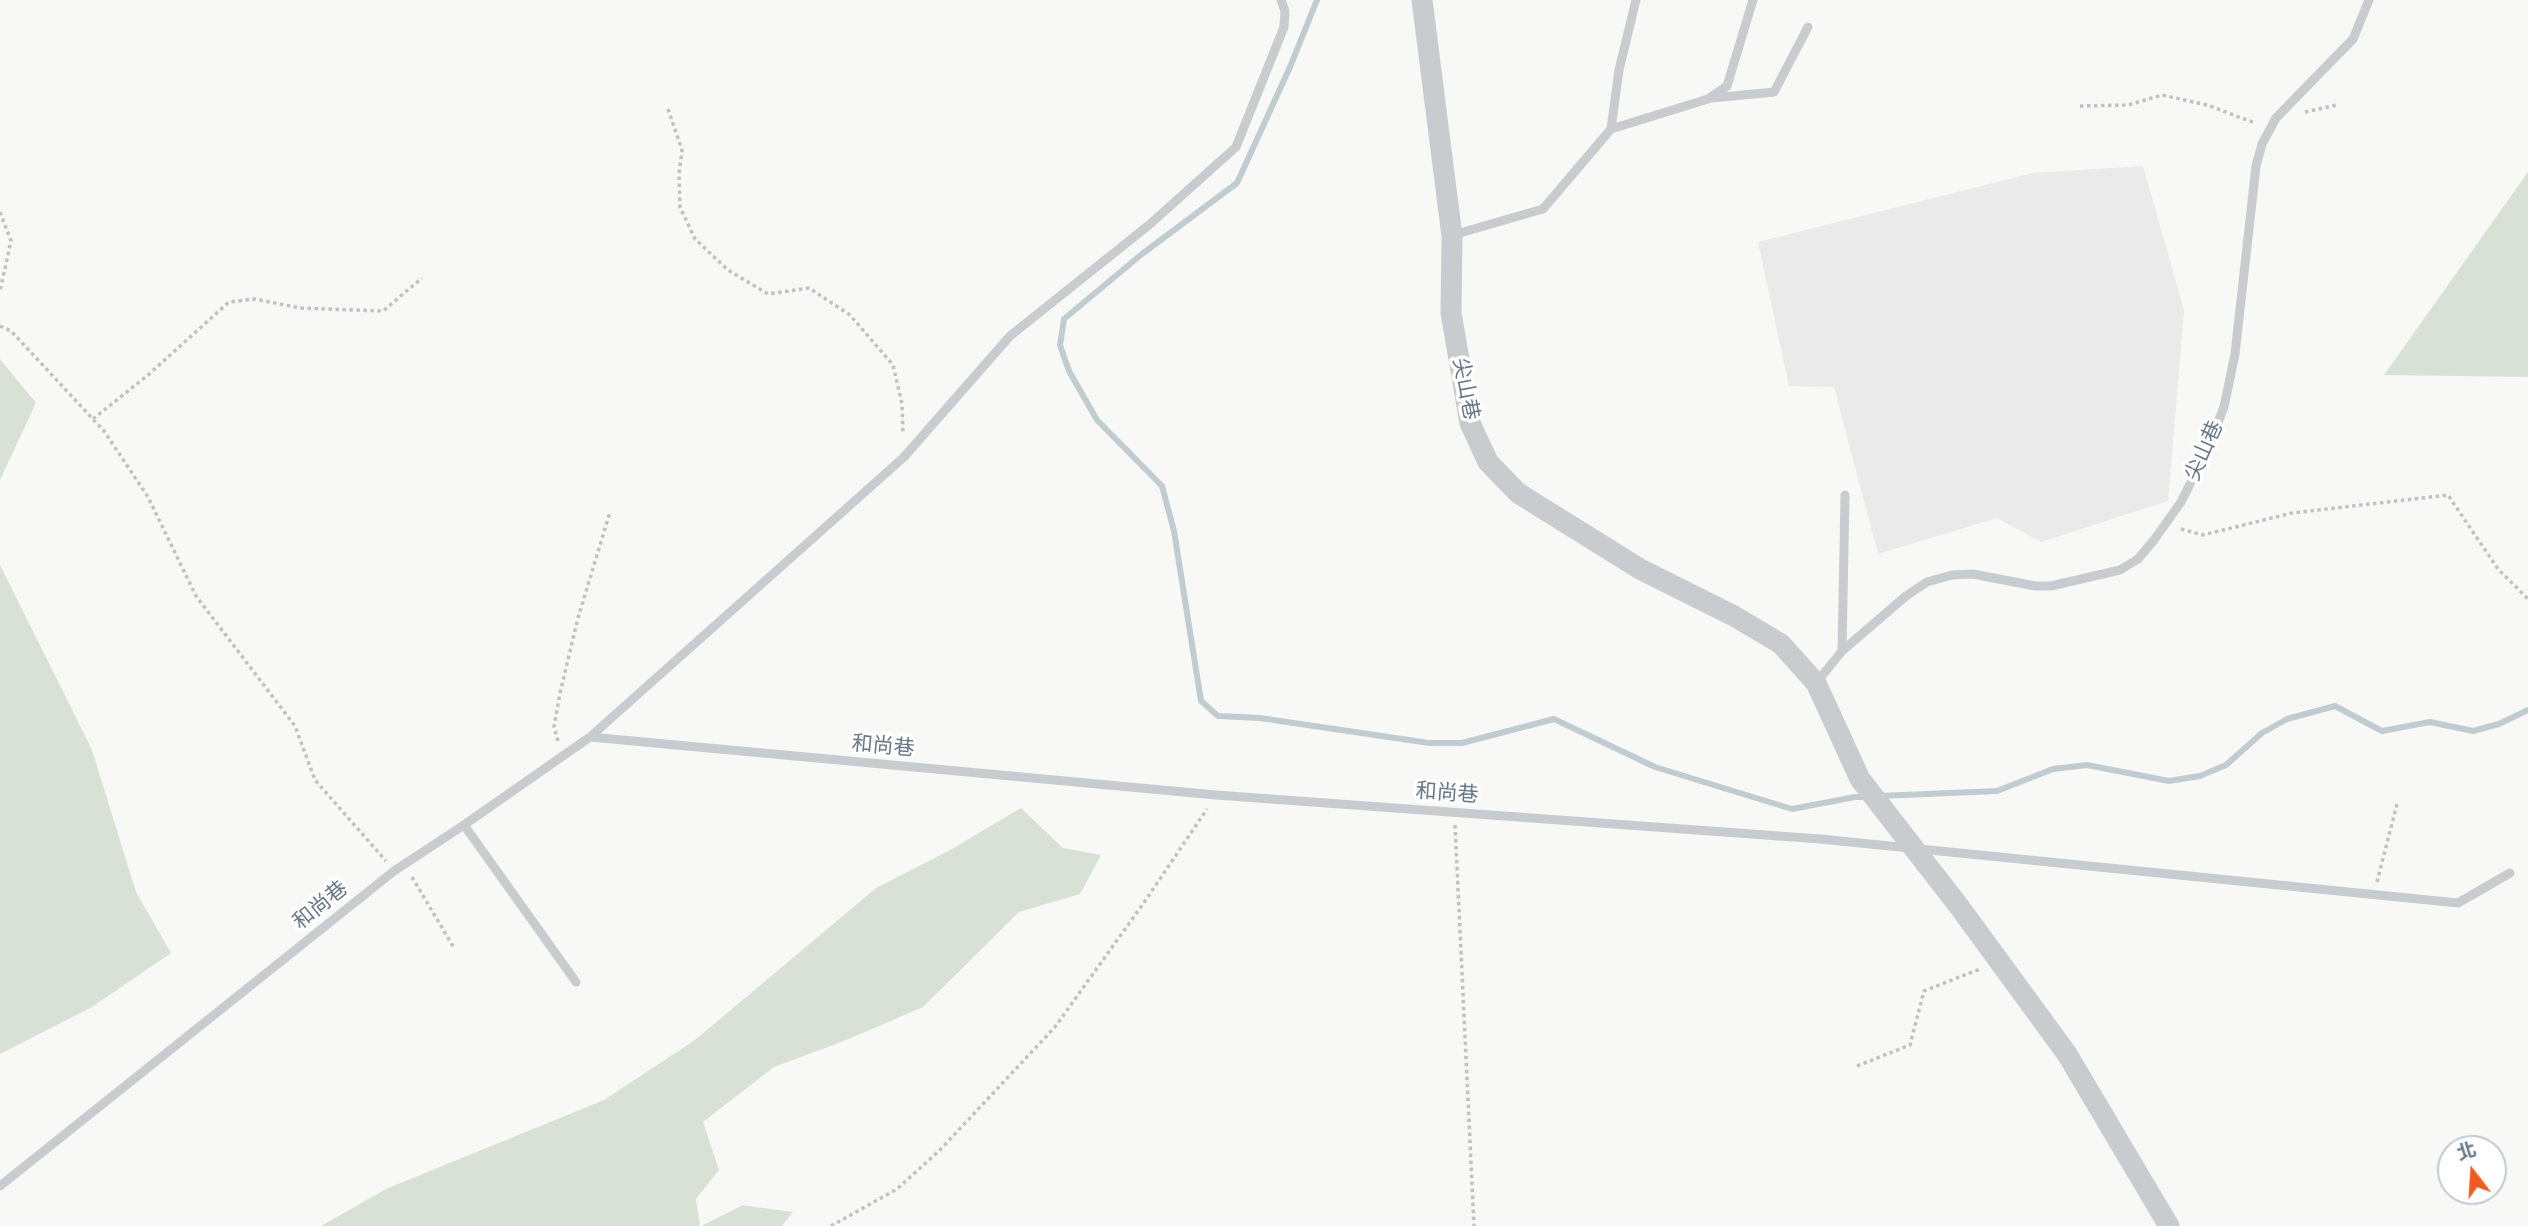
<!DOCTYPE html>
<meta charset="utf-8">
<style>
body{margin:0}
#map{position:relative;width:2528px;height:1226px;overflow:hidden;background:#f8f9f6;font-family:"DM Sans","Noto Sans TC",sans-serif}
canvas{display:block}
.north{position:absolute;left:2437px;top:1135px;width:70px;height:70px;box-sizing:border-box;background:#fff;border:2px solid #c1c9d0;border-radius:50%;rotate:343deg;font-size:19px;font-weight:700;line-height:28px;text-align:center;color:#657789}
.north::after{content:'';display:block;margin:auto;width:24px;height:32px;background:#f25b1d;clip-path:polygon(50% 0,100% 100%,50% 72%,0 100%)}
</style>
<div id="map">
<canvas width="2528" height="1226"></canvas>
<div class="north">北</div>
</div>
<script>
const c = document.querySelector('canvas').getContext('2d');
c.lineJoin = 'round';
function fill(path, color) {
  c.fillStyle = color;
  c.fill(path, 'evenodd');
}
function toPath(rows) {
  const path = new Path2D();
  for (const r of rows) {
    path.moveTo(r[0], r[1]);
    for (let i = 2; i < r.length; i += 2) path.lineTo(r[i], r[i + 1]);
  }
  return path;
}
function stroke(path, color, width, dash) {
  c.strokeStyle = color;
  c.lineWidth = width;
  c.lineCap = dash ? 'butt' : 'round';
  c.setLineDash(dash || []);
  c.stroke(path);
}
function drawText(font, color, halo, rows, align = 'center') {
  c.font = font + ' "DM Sans","Noto Sans TC",sans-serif';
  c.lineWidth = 7;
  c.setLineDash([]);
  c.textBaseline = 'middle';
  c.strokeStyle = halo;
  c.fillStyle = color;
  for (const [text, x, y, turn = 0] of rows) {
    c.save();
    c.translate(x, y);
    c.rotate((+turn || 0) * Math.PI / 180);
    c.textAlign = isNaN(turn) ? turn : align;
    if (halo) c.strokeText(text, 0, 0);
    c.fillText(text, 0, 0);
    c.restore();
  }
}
fill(toPath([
 [2143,166,2184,310,2168,501,2041,542,1997,518,1878,554,1834,387,1789,386,1758,242,2033,173]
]), '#e9eae9');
fill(toPath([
 [2528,172,2528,377,2384,375],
 [0,359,36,403,0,480],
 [0,565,92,750,136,892,171,953,92,1007,0,1054],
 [1021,808,1063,848,1101,855,1080,894,1019,912,923,1007,844,1041,774,1067,703,1122,719,1170,696,1199,700,1226,321,1226,386,1189,604,1100,695,1040,876,888,950,850],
 [741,1206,741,1205,793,1212,782,1226,701,1226]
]), '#d9e1d6');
stroke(toPath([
 [1317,0,1290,67,1237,183,1142,254,1064,319,1060,345,1069,371,1097,420,1162,486,1174,531,1201,701,1218,716,1260,718,1429,743,1462,743,1554,719,1655,767,1792,809,1855,797,1868,797],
 [1879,796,1997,791,2053,769,2087,765,2169,781,2200,776,2226,765,2262,733,2287,719,2335,706,2382,731,2430,722,2473,731,2499,724,2528,710]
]), '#c1ccd1', 6);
stroke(toPath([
 [2080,106,2128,105,2162,95,2207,105,2255,123],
 [668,109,682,150,679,174,680,207,695,239,728,270,768,294,809,288,850,315,893,365,902,404,903,434],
 [2305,112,2337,105],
 [0,212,11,241,0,291],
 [0,326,11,331,104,431,148,497,196,596,295,726,315,780,386,861],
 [93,419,148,375,229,302,255,299,300,308,383,311,422,278],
 [2181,529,2203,535,2292,513,2448,495,2498,569,2528,599],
 [558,741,554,727,560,693,578,618,610,512],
 [1455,825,1474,1226],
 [412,877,454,948],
 [2377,882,2397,804],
 [1857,1066,1910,1045,1924,991,1980,969],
 [831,1226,897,1189,939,1151,1055,1027,1143,904,1207,809]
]), '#bfc2c4', 3.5, [3.5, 3.5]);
stroke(toPath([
 [1712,98,1774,92,1808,27],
 [1611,129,1619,70,1636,0],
 [1453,235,1543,209,1611,129,1708,99,1727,86,1753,0],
 [1842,651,1845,495],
 [1817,682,1842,651,1906,596,1927,582,1952,575,1973,574,2035,586,2051,586,2120,570,2138,559,2154,540,2181,502,2208,448,2224,407,2235,354,2256,166,2262,144,2276,118,2353,39,2369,0],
 [590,737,904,457,1010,336,1149,225,1236,147,1284,27,1285,11,1281,0],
 [464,825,576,982],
 [0,1186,394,871,464,825,590,737,1216,795,1820,839,2458,903,2510,873]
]), '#c8cccf', 9);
stroke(toPath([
 [1422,0,1452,236,1451,313,1470,423,1488,462,1518,493,1640,569,1734,616,1781,644,1816,683,1860,779,1958,905,2067,1054,2169,1226]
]), '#c8cccf', 21);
drawText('21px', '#657789', '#fff', [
 ["尖山巷",1465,389,79],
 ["尖山巷",2205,451,-66],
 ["和尚巷",883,747,5],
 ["和尚巷",1447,794,4],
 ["和尚巷",321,906,-39]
]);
</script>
